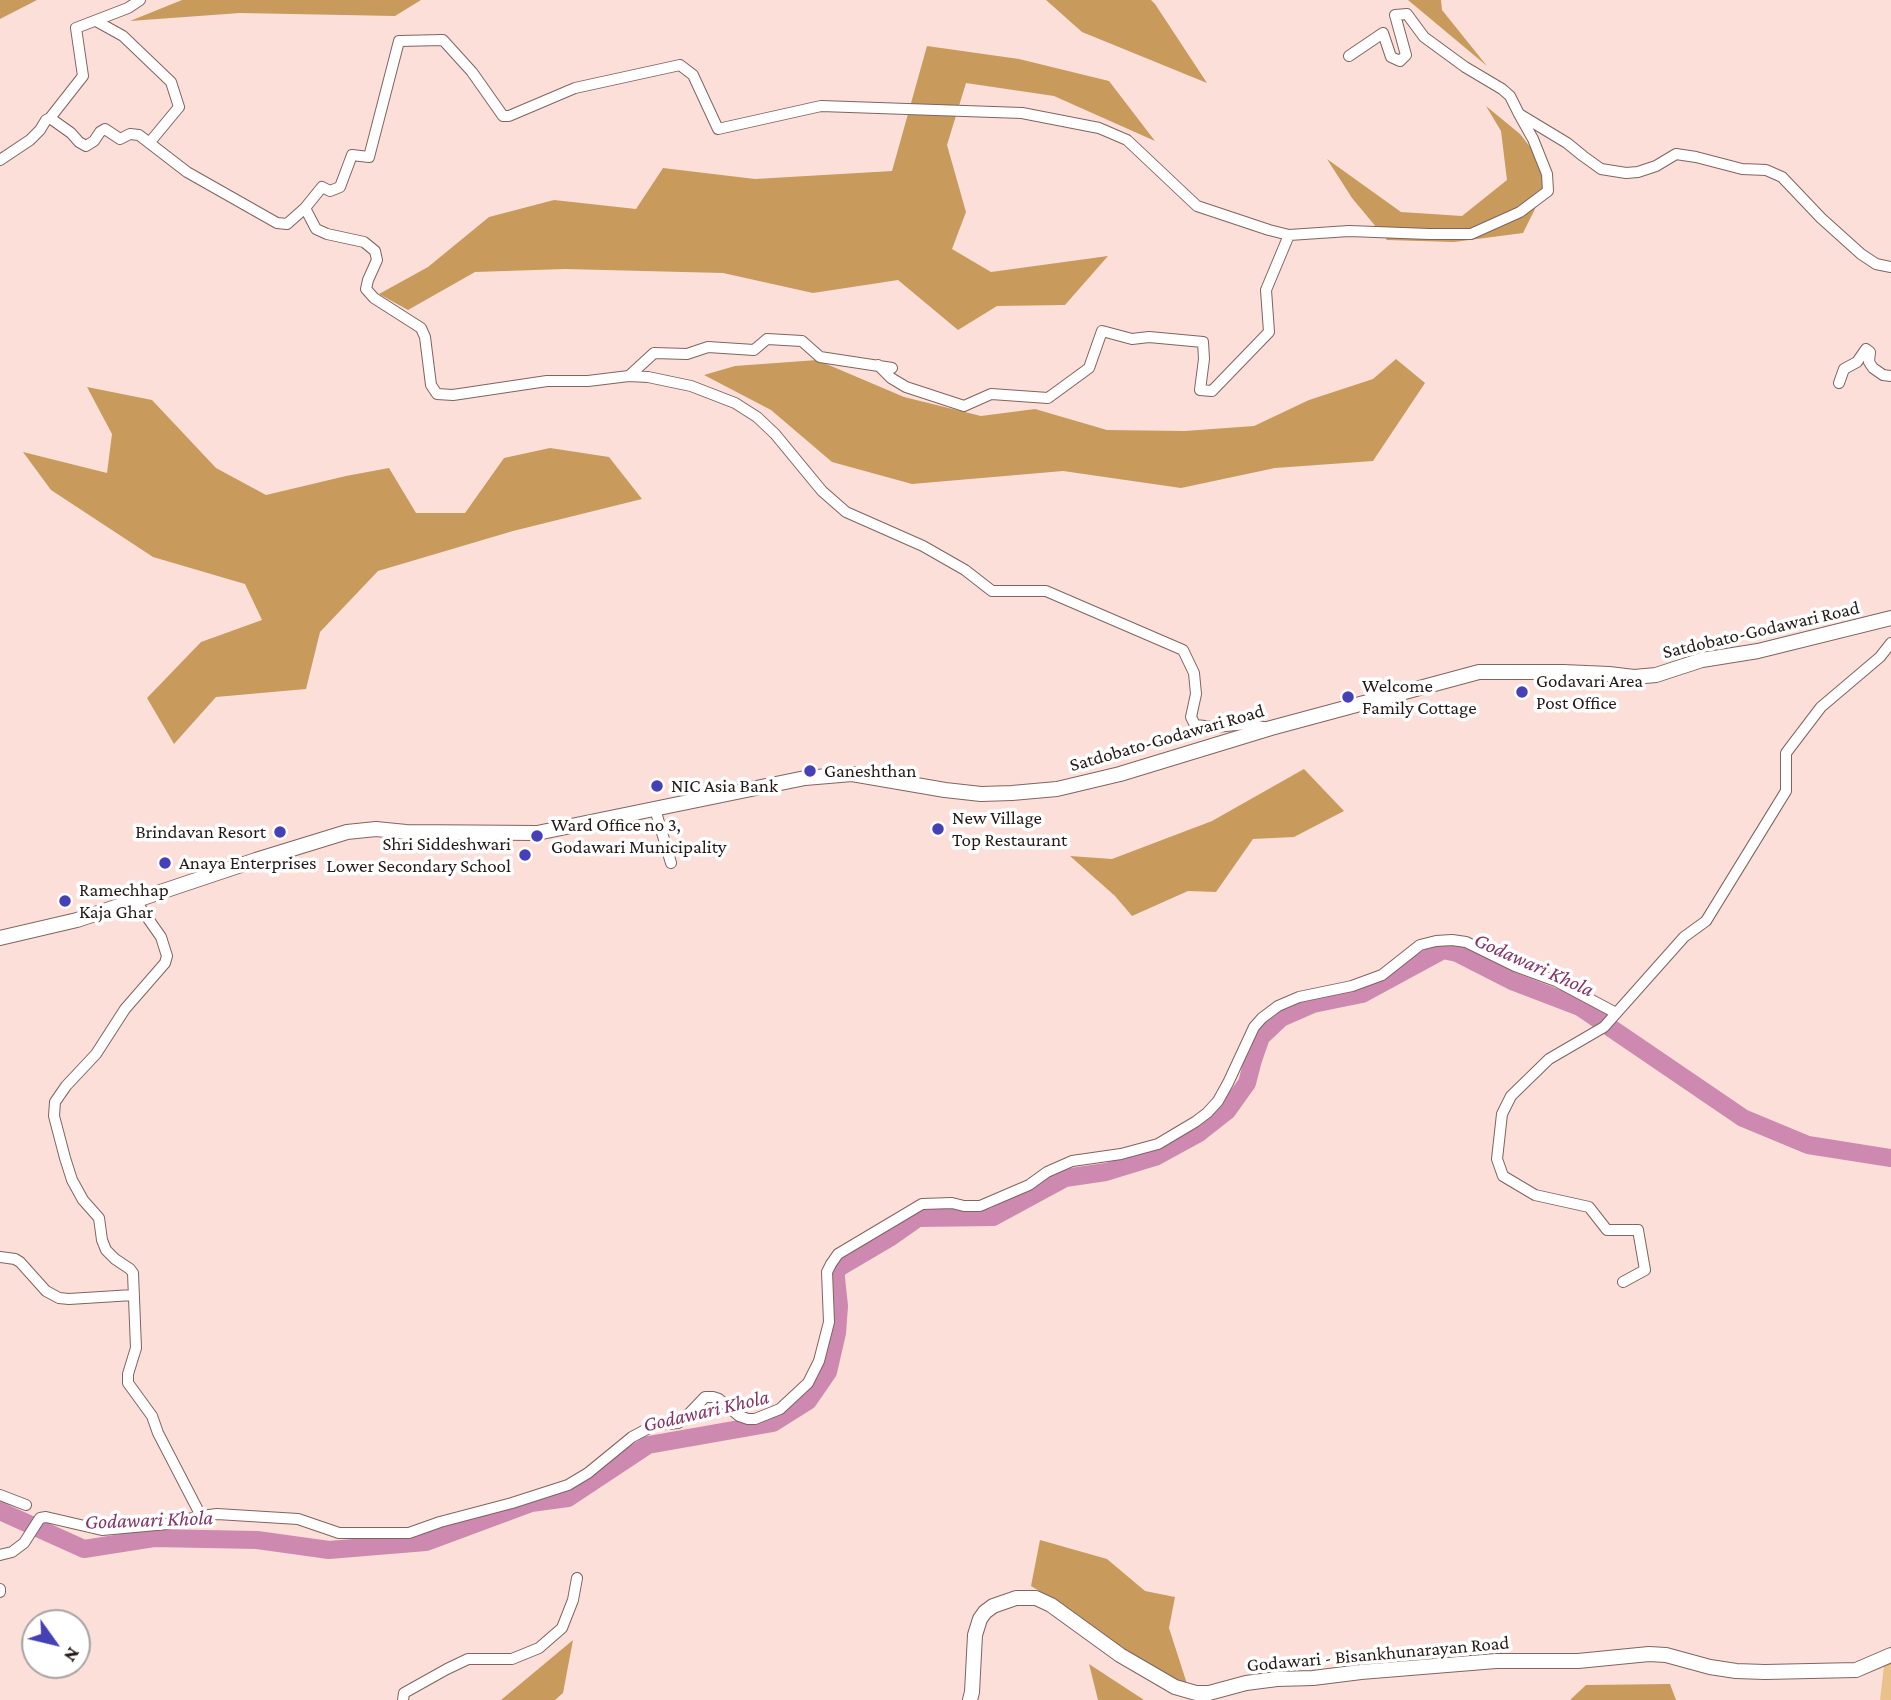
<!DOCTYPE html>
<style>
body{margin:0}
#map{position:relative;width:1891px;height:1700px;overflow:hidden;background:#fddfda;font-family:"Crimson Pro",serif}
canvas{display:block}
.north{position:absolute;left:21px;top:1609px;width:70px;height:70px;box-sizing:border-box;background:#fff;border:2px solid #a8a3a3;border-radius:50%;rotate:124deg;font-size:19px;font-weight:700;line-height:28px;text-align:center;color:#261a18}
.north::after{content:'';display:block;margin:auto;width:24px;height:32px;background:#4540b6;clip-path:polygon(50% 0,100% 100%,50% 72%,0 100%)}
</style>
<div id="map">
<canvas width="1891" height="1700"></canvas>
<div class="north">N</div>
</div>
<script>
const c = document.querySelector('canvas').getContext('2d');
c.lineJoin = 'round';
function fill(path, color) {
  c.fillStyle = color;
  c.fill(path, 'evenodd');
}
function toPath(rows) {
  const path = new Path2D();
  for (const r of rows) {
    path.moveTo(r[0], r[1]);
    for (let i = 2; i < r.length; i += 2) path.lineTo(r[i], r[i + 1]);
  }
  return path;
}
function stroke(path, color, width, dash) {
  c.strokeStyle = color;
  c.lineWidth = width;
  c.lineCap = dash ? 'butt' : 'round';
  c.setLineDash(dash || []);
  c.stroke(path);
}
function drawText(font, color, halo, rows, align = 'center') {
  c.font = font + ' "Crimson Pro",serif';
  c.lineWidth = 7;
  c.setLineDash([]);
  c.textBaseline = 'middle';
  c.strokeStyle = halo;
  c.fillStyle = color;
  for (const [text, x, y, turn = 0] of rows) {
    c.save();
    c.translate(x, y);
    c.rotate((+turn || 0) * Math.PI / 180);
    c.textAlign = isNaN(turn) ? turn : align;
    if (halo) c.strokeText(text, 0, 0);
    c.fillText(text, 0, 0);
    c.restore();
  }
}
fill(toPath([
 [1891,1657,1891,1700,1880,1700,1885,1658]
]), '#ebc18b');
fill(toPath([
 [0,0,37,0,0,19],
 [182,0,421,0,395,16,240,13,130,21],
 [1046,0,1151,0,1155,4,1207,83,1082,32],
 [1408,0,1441,0,1442,10,1487,66],
 [927,46,1019,59,1109,81,1155,141,1054,96,966,83,947,145,966,212,952,249,991,272,1108,256,1065,305,997,306,958,330,898,280,813,293,723,273,565,269,475,272,408,310,379,294,428,267,489,217,554,200,636,209,663,168,755,179,892,171],
 [1486,106,1520,134,1552,175,1523,233,1454,242,1387,240,1352,198,1327,159,1401,212,1462,216,1507,180,1501,131],
 [1396,359,1425,383,1373,461,1275,468,1181,488,1063,471,912,484,832,462,771,410,704,375,735,366,817,360,904,397,981,416,1035,409,1107,430,1185,431,1254,426,1309,400,1373,379],
 [87,387,152,400,216,468,266,495,346,476,389,468,416,513,465,513,504,458,550,448,609,457,642,499,513,531,378,571,320,632,306,689,216,697,174,744,147,698,201,642,262,620,245,584,153,557,51,490,23,452,107,473,112,434],
 [1304,769,1344,811,1294,837,1253,839,1216,892,1188,891,1132,916,1115,896,1070,856,1112,859,1212,821],
 [1040,1540,1107,1559,1145,1591,1175,1597,1169,1628,1188,1687,1111,1649,1068,1608,1031,1586],
 [573,1640,563,1693,555,1700,501,1700],
 [1089,1664,1144,1700,1098,1700],
 [1670,1684,1676,1700,1570,1700,1586,1685]
]), '#c89a5c');
stroke(toPath([
 [0,1511,84,1549,154,1538,257,1540,329,1550,426,1542,531,1503,568,1498,648,1445,773,1423,808,1401,828,1372,837,1333,839,1306,836,1278,836,1272,840,1267,891,1237,918,1218,993,1217,1065,1178,1106,1172,1155,1157,1199,1133,1227,1111,1247,1083,1253,1060,1261,1037,1281,1018,1313,1004,1362,994,1443,950,1457,953,1512,981,1580,1007,1743,1118,1808,1145,1891,1158]
]), '#cd89b0', 18);
const minor = toPath([
 [96,21,123,36,171,82,179,107,150,142],
 [1349,56,1383,33,1391,57,1400,61,1406,55,1395,15,1407,14,1424,37,1465,67,1502,89,1510,96,1519,114,1567,143,1583,156,1601,169,1626,173,1638,172,1656,166,1676,154,1696,157,1742,169,1766,170,1782,177,1821,218,1861,254,1876,264,1891,267],
 [50,118,71,133,79,142,86,146,94,141,100,132,105,129,120,139,130,134,139,135,187,172,277,223,287,224,305,208,316,229,327,234,364,242,375,251,377,260,368,280,366,289,374,298,421,328,425,337,431,385,437,394,453,395,547,381,588,381,629,376,648,377,691,386,735,403,757,417,775,434,822,491,846,512,923,546,965,570,992,591,1046,591,1183,650,1194,673,1196,694,1191,717,1195,725,1215,727,1247,724,1268,728],
 [0,160,30,140,40,130,46,120,50,118,83,76,76,28,128,8,140,0],
 [305,208,322,187,330,191,340,187,352,155,369,157,399,41,443,40,472,72,503,116,509,116,575,88,680,65,693,75,718,129,821,106,1022,113,1099,128,1127,140,1197,206,1269,230,1289,235,1349,231,1429,234,1471,234,1520,212,1548,191,1547,174,1533,139,1519,114],
 [878,365,891,378,906,387,964,406,991,394,1048,398,1089,368,1102,331,1132,339,1149,337,1203,342,1204,359,1200,390,1212,391,1269,332,1266,290,1289,235],
 [629,376,654,353,687,354,708,347,754,350,767,339,802,341,820,357,892,368],
 [1839,383,1844,369,1857,362,1866,349,1870,352,1869,362,1873,368,1883,375,1891,376],
 [655,809,671,863],
 [0,1257,15,1259,20,1262,46,1291,59,1298,69,1299,133,1295],
 [1623,1282,1645,1270,1638,1230,1607,1230,1589,1207,1535,1195,1503,1176,1497,1159,1502,1114,1511,1096,1549,1059,1604,1027,1684,937,1706,921,1786,791,1786,753,1821,707,1880,657,1891,643],
 [0,1495,26,1505],
 [201,1516,217,1514,298,1519,339,1533,409,1533,440,1522,512,1503,568,1485,588,1473,632,1437,647,1429,654,1425,678,1423,684,1419,705,1397,713,1397,719,1399,739,1416,748,1419,755,1419,780,1409,808,1383,819,1361,829,1322,827,1272,831,1264,838,1254,922,1204,952,1203,964,1206,980,1206,1029,1185,1047,1172,1072,1161,1121,1154,1158,1144,1195,1122,1207,1113,1218,1101,1228,1083,1254,1027,1262,1018,1278,1006,1299,997,1352,986,1382,975,1420,945,1436,941,1452,940,1466,942,1515,966,1556,981,1616,1013],
 [0,1555,12,1552,24,1543,40,1518,46,1517,102,1530,167,1524,201,1516,158,1433,152,1416,128,1383,128,1374,136,1348,133,1273,130,1269,115,1259,106,1250,102,1240,99,1218,83,1200,72,1180,65,1158,54,1116,55,1102,66,1086,96,1054,125,1009,165,963,167,956,161,937,135,900],
 [0,1589,0,1592],
 [403,1700,404,1693,447,1669,468,1659,512,1659,539,1648,562,1628,573,1600,577,1578]
]);
const tertiary = toPath([
 [0,938,77,920,256,860,347,832,376,829,406,832,537,833,805,778,852,774,945,790,981,794,1012,793,1057,789,1120,774,1271,728,1479,672,1563,672,1609,674,1634,677,1656,675,1702,660,1758,651,1891,618],
 [970,1700,972,1692,975,1635,980,1619,985,1612,993,1606,1016,1598,1036,1598,1051,1605,1120,1655,1175,1687,1196,1693,1209,1693,1246,1683,1277,1679,1313,1678,1361,1672,1496,1661,1578,1661,1649,1654,1666,1655,1710,1667,1736,1671,1765,1672,1856,1670,1891,1655]
]);
stroke(minor, '#82635e', 12);
stroke(tertiary, '#82635e', 16);
stroke(minor, '#fff', 10);
stroke(tertiary, '#fff', 14);
for (const [x, y, r, color] of [
 [1522,692,7,"#4540b6"],
 [1348,697,7,"#4540b6"],
 [810,771,7,"#4540b6"],
 [657,786,7,"#4540b6"],
 [938,829,7,"#4540b6"],
 [280,832,7,"#4540b6"],
 [537,836,7,"#4540b6"],
 [525,855,7,"#4540b6"],
 [165,863,7,"#4540b6"],
 [65,901,7,"#4540b6"]
]) {
  const dot = new Path2D();
  dot.arc(x, y, r, 0, 2 * Math.PI);
  c.fillStyle = color;
  c.fill(dot);
  stroke(dot, '#fff', 2.5);
}
drawText('19px', '#261a18', '#fff', [
 ["Satdobato-Godawari Road",1761,630,-13],
 ["Satdobato-Godawari Road",1167,738,-16],
 ["Godawari - Bisankhunarayan Road",1378,1654,-5]
]);
drawText('19px', '#261a18', '#fff', [
 ["Godavari Area",1536,681],
 ["Post Office",1536,703],
 ["Welcome",1362,686],
 ["Family Cottage",1362,708],
 ["Ganeshthan",824,771],
 ["NIC Asia Bank",671,786],
 ["New Village",952,818],
 ["Top Restaurant",952,840],
 ["Ward Office no 3,",551,825],
 ["Godawari Municipality",551,847],
 ["Brindavan Resort",266,832,"right"],
 ["Shri Siddeshwari",511,844,"right"],
 ["Lower Secondary School",511,866,"right"],
 ["Anaya Enterprises",179,863],
 ["Ramechhap",79,890],
 ["Kaja Ghar",79,912]
], 'left');
drawText('italic 21px', '#853467', '#fff', [
 ["Godawari Khola",1534,965,24],
 ["Godawari Khola",706,1411,-13],
 ["Godawari Khola",149,1520,-2]
]);
</script>
